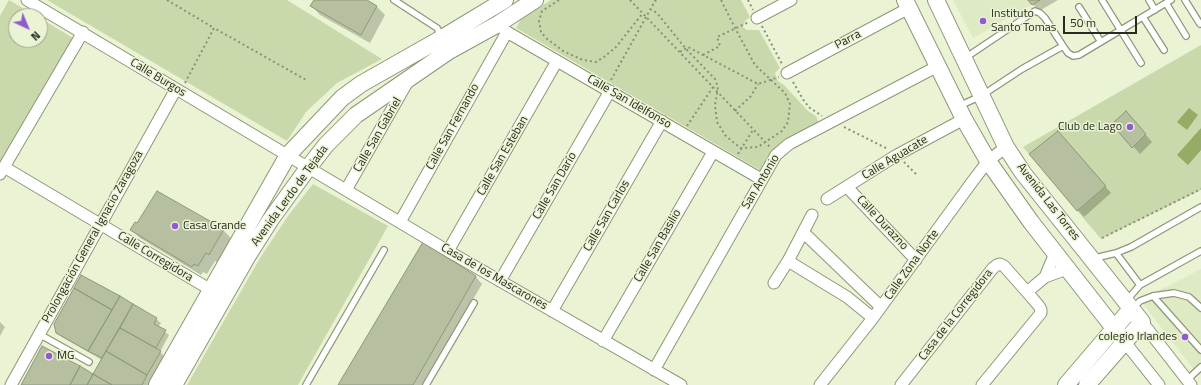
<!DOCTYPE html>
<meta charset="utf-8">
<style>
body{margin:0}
#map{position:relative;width:1201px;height:385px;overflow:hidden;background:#eaf4d4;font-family:"Titillium Web",sans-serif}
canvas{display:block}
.north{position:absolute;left:8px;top:8px;width:40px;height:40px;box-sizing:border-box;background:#eaf4d4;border:1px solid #9ca38b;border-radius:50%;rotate:136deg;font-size:11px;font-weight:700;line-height:16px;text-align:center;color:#272a1e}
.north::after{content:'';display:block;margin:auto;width:14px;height:18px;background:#915ad2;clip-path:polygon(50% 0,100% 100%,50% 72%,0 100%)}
.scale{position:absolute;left:1063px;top:16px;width:74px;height:18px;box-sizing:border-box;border:2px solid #272a1e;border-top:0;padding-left:5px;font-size:12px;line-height:14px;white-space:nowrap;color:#272a1e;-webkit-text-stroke:3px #eaf4d4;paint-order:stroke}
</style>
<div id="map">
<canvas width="1201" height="385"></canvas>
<div class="north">N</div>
<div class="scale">50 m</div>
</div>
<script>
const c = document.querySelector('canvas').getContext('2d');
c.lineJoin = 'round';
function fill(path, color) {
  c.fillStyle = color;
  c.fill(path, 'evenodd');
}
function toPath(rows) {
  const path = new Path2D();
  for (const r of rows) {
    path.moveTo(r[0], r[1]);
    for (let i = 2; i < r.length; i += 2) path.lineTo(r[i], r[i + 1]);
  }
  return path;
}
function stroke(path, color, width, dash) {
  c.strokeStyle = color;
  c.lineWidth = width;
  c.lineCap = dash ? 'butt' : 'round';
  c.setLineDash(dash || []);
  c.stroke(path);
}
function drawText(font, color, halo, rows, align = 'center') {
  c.font = font + ' "Titillium Web",sans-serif';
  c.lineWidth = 3;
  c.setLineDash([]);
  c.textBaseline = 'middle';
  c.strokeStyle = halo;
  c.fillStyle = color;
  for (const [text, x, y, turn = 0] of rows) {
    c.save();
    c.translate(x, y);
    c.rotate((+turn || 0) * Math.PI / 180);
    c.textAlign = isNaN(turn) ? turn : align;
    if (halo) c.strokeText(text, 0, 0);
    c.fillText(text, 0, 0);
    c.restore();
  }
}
fill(toPath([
 [953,0,1040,0,973,38],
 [1201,269,1201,374,1198,375,1140,300]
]), '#ddeac3');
fill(toPath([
 [9,0,36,16,16,16,16,40,40,40,40,18,73,38,0,163,0,16],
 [47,0,287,0,382,59,337,83,306,112,287,141],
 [551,0,741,0,750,17,745,21,743,27,747,30,759,30,780,68,775,73,778,81,784,85,808,111,816,116,819,124,785,139,771,151,760,170,516,28,521,19],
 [1201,45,1201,190,1101,239,1023,147],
 [313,184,388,226,298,385,187,385,260,258,288,216]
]), '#cad9ac');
fill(toPath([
 [1189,108,1198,115,1187,130,1177,122],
 [1201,128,1201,150,1188,165,1177,155]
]), '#96ab63');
fill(toPath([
 [315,0,365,0,376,6,385,15,370,43,320,15,312,6],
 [1029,0,1058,0,1039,11],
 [1132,119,1152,142,1140,154,1113,124],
 [1064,139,1111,193,1084,217,1078,210],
 [132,230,223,230,232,239,218,263,215,261,207,274,203,272,201,275,140,238],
 [423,244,476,277,482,284,423,385,340,385],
 [82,276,156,319,161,323,158,327,169,335,160,352,164,356,148,385,22,385,94,375,102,360,62,337,57,332],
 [0,322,5,327,0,336]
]), '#0003');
const building = toPath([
 [314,0,367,0,377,6,361,35,310,6,314,0],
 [1028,0,1040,0,1032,5,1028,0],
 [1126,111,1146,134,1132,148,1112,124,1126,111],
 [1058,131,1106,186,1077,211,1029,154,1058,131],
 [157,191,224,229,209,255,206,253,198,266,194,264,192,267,130,230,135,222,137,223,157,191],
 [423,242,476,276,413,385,338,385,423,242],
 [81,275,120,296,112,310,74,288,81,275],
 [74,288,112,310,88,351,56,333,54,324,74,288],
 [120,296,133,304,102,358,88,351,120,296],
 [133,304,157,318,154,324,166,330,156,348,120,328,133,304],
 [120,328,161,351,147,375,106,351,120,328],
 [42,346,80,366,70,385,21,385,42,346],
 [106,351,147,375,142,385,112,385,93,374,106,351],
 [80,366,93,374,87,385,70,385,80,366],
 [93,374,112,385,87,385,93,374]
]);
fill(building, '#b6c0a1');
stroke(building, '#8d9779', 1);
const lane = toPath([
 [394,0,437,28,442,37],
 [1102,0,1141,63],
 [1149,0,1155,10],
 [1185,0,1200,24],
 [1166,3,1186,36],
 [1079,7,1101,42],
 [1143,17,1164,50],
 [965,58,1035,11,1040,13,1045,18,1063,46],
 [959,106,981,96,1022,69,1063,46,1068,53,1073,56,1079,55,1171,0],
 [1095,258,1116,253],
 [1140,285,1116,253,1131,247,1201,207],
 [1153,296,1201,350],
 [1127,300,1140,285,1201,251],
 [1133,308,1140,301,1153,296,1174,293,1189,297,1201,308],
 [39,334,89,362],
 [1187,380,1201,367],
 [306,385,384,250],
 [426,385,474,303]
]);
const street = toPath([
 [27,0,448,251,681,385],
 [757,18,791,0],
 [498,24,507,32,761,179],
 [787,73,909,8],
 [4,167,216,293],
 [0,174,83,32],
 [847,187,916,260],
 [346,190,408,81],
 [827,199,897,155,964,119],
 [400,222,507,32],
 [803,232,881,307],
 [448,251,557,61],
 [788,261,847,297,873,318],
 [1045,277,1055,253],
 [500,281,610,91],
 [774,283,788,261,812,215],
 [1027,292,1045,277,1067,269],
 [552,311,662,121],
 [1142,322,1191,385],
 [603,341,713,152],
 [1124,341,1159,385],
 [654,370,776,155,789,144,938,66],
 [11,385,176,89],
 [820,385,873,318,972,182,988,161,1006,147],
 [901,385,993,268,997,265,1000,264,1004,266,1027,292,1039,306,1041,310,1041,313,982,385]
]);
const secondary = toPath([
 [905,0,964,119,988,161,1031,222,1124,341],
 [936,0,1006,147,1023,173,1142,322,1087,385],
 [157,385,288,155,342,98,361,84,442,38,505,0],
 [174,385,247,257,271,219,308,168,326,145,356,115,449,51,498,24,535,0],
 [1066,385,1131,309]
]);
stroke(lane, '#8d9779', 8);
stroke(street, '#8d9779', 13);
stroke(secondary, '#8d9779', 18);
stroke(toPath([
 [167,0,214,28],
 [559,0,542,11,539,21,541,32,546,38,563,51,583,60,596,62,604,57,616,47,643,13],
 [630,0,770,147],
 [748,0,753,10],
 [650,9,657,13,686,49,715,79,718,87,715,105,717,122,725,135,734,143,741,148,758,147,782,131,788,122,790,104,785,93,755,65,735,28,721,0],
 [762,26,782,64],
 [680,52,688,47,758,84,779,77],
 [703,55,720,46,717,37,749,22],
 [611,80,655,1,657,0],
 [793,82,804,101,810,108,822,116],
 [185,83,214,28,308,81],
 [735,111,751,96,758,84],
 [687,126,713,87],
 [844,127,888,149],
 [738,154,753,130],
 [904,162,917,175],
 [1102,238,1201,189]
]), '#89907a', 2, [2, 3]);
stroke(lane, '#fff', 5.5);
stroke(street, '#fff', 11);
stroke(secondary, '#fff', 16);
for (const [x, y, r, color] of [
 [983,21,4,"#915ad2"],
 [1130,127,4,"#915ad2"],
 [175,226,4,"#915ad2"],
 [1185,337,4,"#915ad2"],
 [49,356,4,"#915ad2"]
]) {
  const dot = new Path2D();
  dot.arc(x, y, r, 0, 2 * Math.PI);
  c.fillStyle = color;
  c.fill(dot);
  stroke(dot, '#eaf4d4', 1.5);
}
drawText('12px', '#272a1e', '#eaf4d4', [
 ["Instituto",991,14],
 ["Santo Tomas",991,28],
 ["Club de Lago",1122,127,"right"],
 ["Casa Grande",183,226],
 ["colegio Irlandes",1177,337,"right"],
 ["MG",57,356]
], 'left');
drawText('12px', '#272a1e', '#eaf4d4', [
 ["Parra",848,40,-28],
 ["Calle Burgos",158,78,31],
 ["Calle San Idelfonso",629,102,30],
 ["Calle San Fernando",453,127,-61],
 ["Calle San Gabriel",378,135,-60],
 ["Calle San Esteban",503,156,-60],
 ["Calle Aguacate",895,158,-31],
 ["San Antonio",761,182,-59],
 ["Calle San Darío",555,186,-60],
 ["Avenida Lerdo de Tejada",290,196,-54],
 ["Avenida Las Torres",1048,202,52],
 ["Calle San Carlos",607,216,-60],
 ["Calle Durazno",882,223,47],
 ["Prolongación General Ignacio Zaragoza",93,237,-61],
 ["Calle San Basilio",658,246,-60],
 ["Calle Corregidora",155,257,31],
 ["Calle Zona Norte",912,265,-54],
 ["Casa de los Mascarones",494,277,30],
 ["Casa de la Corregidora",956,315,-52]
]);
</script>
